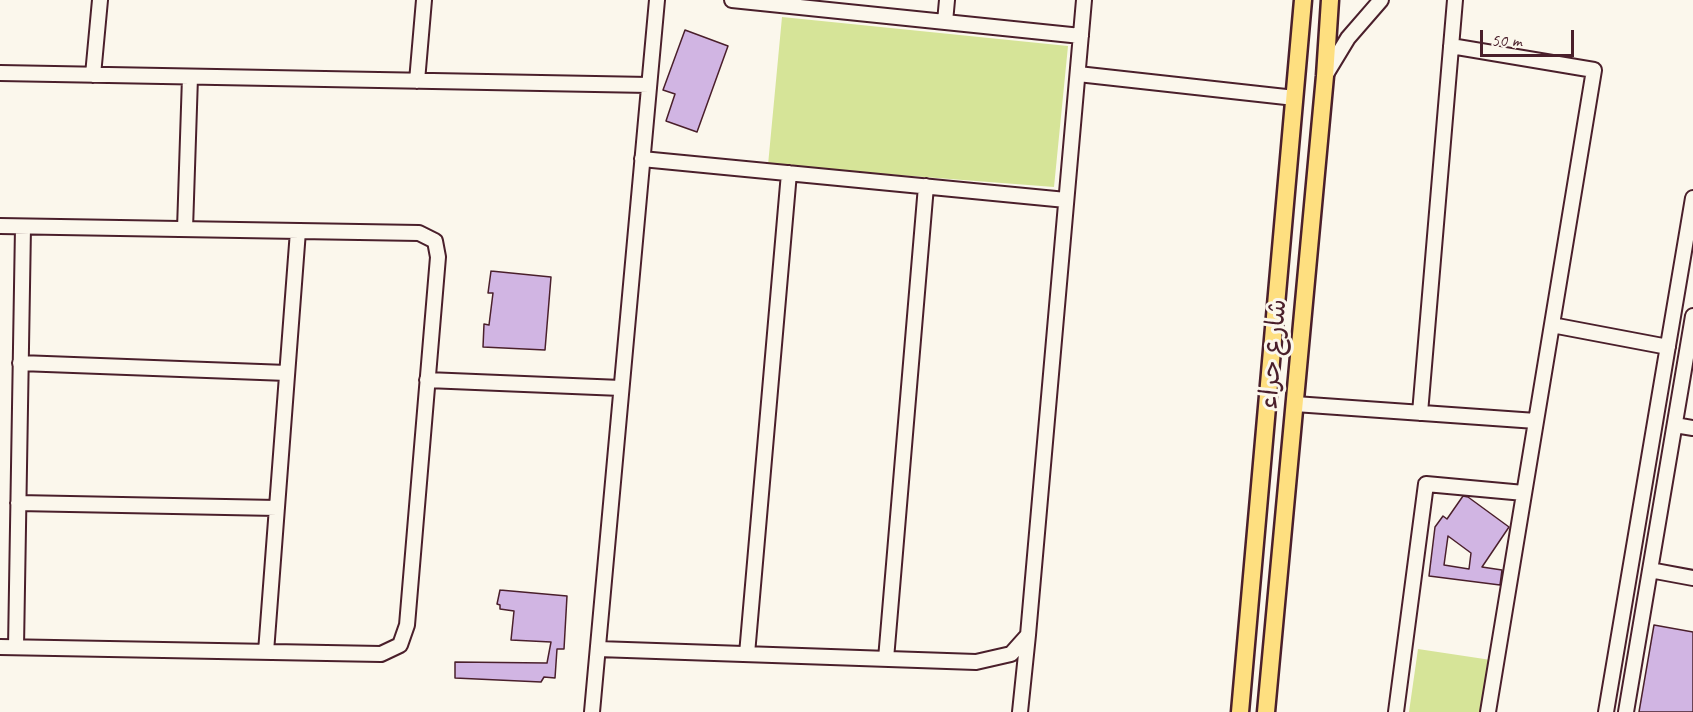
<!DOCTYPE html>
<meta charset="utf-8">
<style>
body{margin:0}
#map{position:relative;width:1693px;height:712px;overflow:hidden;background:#fbf7ec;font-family:Caveat,sans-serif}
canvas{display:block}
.scale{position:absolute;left:1480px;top:30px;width:94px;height:27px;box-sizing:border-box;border:3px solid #4a1f2b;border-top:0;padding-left:8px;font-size:18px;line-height:21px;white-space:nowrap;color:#4a1f2b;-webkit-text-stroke:4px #fbf7ec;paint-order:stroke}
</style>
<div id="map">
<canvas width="1693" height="712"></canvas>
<div class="scale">50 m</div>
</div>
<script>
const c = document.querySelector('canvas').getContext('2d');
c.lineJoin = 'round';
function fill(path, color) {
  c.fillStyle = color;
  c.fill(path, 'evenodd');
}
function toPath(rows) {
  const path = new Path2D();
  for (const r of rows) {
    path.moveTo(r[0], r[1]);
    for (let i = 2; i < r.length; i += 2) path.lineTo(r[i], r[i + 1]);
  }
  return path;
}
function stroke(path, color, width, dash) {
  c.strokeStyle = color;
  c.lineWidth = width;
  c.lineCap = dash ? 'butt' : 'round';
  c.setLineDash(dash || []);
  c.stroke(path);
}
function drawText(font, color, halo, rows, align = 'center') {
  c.font = font + ' Caveat,"Playpen Sans Arabic",sans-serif';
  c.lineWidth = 6;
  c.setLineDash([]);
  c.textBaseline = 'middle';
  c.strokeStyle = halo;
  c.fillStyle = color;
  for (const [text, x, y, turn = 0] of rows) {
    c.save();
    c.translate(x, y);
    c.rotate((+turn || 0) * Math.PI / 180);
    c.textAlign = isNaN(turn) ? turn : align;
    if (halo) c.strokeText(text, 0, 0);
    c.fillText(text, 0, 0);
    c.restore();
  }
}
fill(toPath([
 [782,17,1068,46,1054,187,768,165],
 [1418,649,1491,660,1483,712,1409,712]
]), '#d6e498');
const building = toPath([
 [685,30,728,46,697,132,666,121,675,94,663,90,685,30],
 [491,271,551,277,545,350,483,347,484,324,489,325,493,293,488,293,491,271],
 [1463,496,1468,497,1509,527,1482,567,1502,570,1500,585,1429,576,1435,527,1443,516,1447,519,1463,496],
 [1448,536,1471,553,1469,569,1444,565,1448,536],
 [500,590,567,596,564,649,557,649,555,678,544,677,541,682,455,678,455,662,547,663,551,642,511,640,514,611,500,609,500,605,497,604,500,590],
 [1654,625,1693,632,1693,712,1639,712,1654,625]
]);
fill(building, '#d1b5e3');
stroke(building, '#4a1f2b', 1.5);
const minor = toPath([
 [732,0,1081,36],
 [945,22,947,0],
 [1451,46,1594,70,1488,712],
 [0,73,649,85],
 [1078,74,1295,98],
 [93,75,100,0],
 [1325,76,1348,38,1381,0],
 [417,81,424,0],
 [642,159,1066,200],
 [0,226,419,233,435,241,438,257,407,625,400,645,381,654,0,647],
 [185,229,190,77],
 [1552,325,1668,347],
 [20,363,287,373],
 [427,380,621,388],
 [1295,404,1536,421],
 [1420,413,1455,0],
 [1675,425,1693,428],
 [18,503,277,508],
 [1650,570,1693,578],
 [16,647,23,227],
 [598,649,976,662,1011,654,1028,635,1084,0],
 [266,652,298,231],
 [747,654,789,173],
 [886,659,926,186],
 [592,712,657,0],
 [1020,712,1028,635],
 [1396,712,1426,484,1524,493],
 [1606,712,1693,198],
 [1626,712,1693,316]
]);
const major = toPath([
 [1240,712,1303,0],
 [1266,712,1325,76,1330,0]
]);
stroke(minor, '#4a1f2b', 18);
stroke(major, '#4a1f2b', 21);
stroke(minor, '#fbf7ec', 14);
stroke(major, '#fedf80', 16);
drawText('26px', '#4a1f2b', '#fbf7ec', [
 ["شارع حراء",1274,354,-85]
]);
</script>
